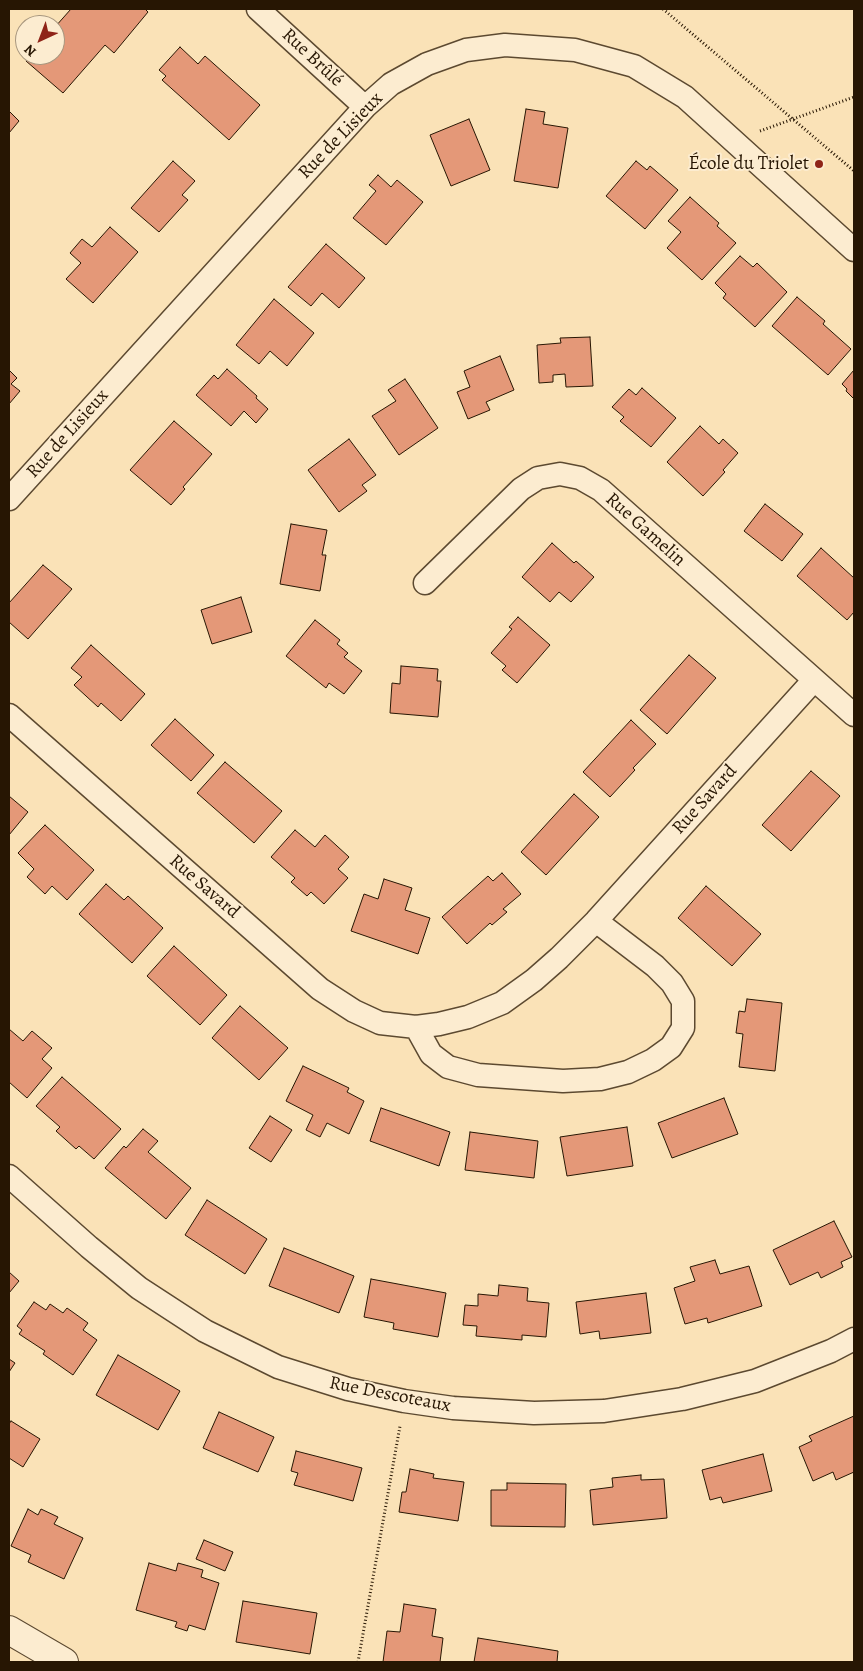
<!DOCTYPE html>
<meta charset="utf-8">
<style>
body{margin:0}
#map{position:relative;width:863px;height:1671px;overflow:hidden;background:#fae2b7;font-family:Alegreya,serif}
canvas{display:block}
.frame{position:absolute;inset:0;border:10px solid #271603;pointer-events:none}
.north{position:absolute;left:15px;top:15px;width:50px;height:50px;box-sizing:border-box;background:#fcecd0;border:1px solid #a7967e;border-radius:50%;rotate:223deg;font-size:14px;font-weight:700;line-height:20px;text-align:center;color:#271603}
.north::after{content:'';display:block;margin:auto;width:18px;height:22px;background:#8f2418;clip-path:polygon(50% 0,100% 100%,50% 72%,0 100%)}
</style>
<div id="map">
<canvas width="863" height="1671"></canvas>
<div class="frame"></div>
<div class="north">N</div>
</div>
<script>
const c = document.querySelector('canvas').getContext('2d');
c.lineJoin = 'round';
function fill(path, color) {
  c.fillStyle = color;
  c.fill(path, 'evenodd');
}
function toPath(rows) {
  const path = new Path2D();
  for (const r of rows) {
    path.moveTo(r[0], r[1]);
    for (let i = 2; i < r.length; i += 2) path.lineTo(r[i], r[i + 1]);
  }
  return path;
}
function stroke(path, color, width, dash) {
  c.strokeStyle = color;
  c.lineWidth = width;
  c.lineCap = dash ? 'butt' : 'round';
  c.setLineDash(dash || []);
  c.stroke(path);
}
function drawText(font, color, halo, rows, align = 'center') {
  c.font = font + ' Alegreya,serif';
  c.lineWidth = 4;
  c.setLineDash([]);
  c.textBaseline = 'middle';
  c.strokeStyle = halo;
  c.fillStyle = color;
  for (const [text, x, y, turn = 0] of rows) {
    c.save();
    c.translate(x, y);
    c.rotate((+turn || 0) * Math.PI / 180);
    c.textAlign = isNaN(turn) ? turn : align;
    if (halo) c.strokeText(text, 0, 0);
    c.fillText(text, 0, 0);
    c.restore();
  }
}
const building = toPath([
 [71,9,145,9,148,12,114,53,105,45,63,93,26,61,31,55,55,55,55,27,71,9],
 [180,47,198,64,205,56,260,105,229,140,162,80,166,76,159,70,180,47],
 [526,109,545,112,543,124,568,128,558,188,514,181,526,109],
 [9,111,19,121,9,133,9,111],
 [469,119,490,170,451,186,430,135,469,119],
 [173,161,195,181,182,195,188,200,159,232,131,208,173,161],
 [636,161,647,170,650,166,678,190,645,229,606,196,636,161],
 [378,175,391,187,397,180,423,202,386,245,353,218,376,191,369,185,378,175],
 [690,197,719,223,717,226,736,243,702,280,667,248,681,232,668,221,690,197],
 [110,227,138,252,93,303,66,279,81,263,70,253,82,239,92,247,110,227],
 [326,244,365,278,339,308,322,293,311,306,288,287,326,244],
 [740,256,753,267,757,263,787,292,755,327,723,298,726,294,715,283,740,256],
 [797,297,825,321,823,324,851,349,828,375,772,326,797,297],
 [274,299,314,333,287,366,270,351,259,364,236,345,274,299],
 [590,337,593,386,566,387,565,374,553,375,553,382,539,383,537,345,561,343,560,338,590,337],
 [500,356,514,390,486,402,490,410,468,419,457,392,470,387,464,371,500,356],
 [227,369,257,396,256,398,268,409,256,423,244,411,231,426,196,395,214,375,218,379,227,369],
 [9,370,17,378,11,384,20,391,9,404,9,370],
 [854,370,854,399,846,391,847,389,842,384,854,370],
 [405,379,438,428,399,455,372,416,396,401,388,390,405,379],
 [642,388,676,418,651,447,620,421,624,417,612,407,629,389,636,395,642,388],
 [174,421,212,454,183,487,185,489,171,505,130,470,174,421],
 [700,426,719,444,723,439,738,453,723,470,725,472,703,496,667,462,700,426],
 [349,439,376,475,362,485,367,491,339,512,308,470,349,439],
 [765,504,803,534,782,561,744,531,765,504],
 [291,524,327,530,322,555,326,555,320,591,280,584,291,524],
 [552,543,574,563,576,561,594,577,571,602,559,592,550,602,522,577,552,543],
 [821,548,854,578,854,612,847,620,797,576,821,548],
 [43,565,72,589,28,639,9,622,9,603,43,565],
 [241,597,252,632,212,644,201,610,241,597],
 [518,617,550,645,517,683,502,670,506,666,491,653,512,629,509,627,518,617],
 [315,620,340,640,337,644,348,653,344,657,362,671,344,694,329,683,326,688,286,656,315,620],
 [91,645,145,694,121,721,101,703,98,707,74,685,82,677,71,668,91,645],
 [689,655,716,678,667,734,640,710,689,655],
 [401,666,438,669,437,681,441,681,438,717,390,713,392,683,400,684,401,666],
 [175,719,214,755,191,781,151,745,175,719],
 [631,720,656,744,633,768,635,770,610,797,583,772,631,720],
 [225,762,282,811,254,843,197,793,225,762],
 [811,771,840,796,791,851,762,825,811,771],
 [574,794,599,817,546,875,521,852,574,794],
 [9,796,28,812,9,835,9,796],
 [45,825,94,870,67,900,52,886,45,894,27,877,34,869,18,853,45,825],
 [295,830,315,847,325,835,349,857,338,869,348,878,324,904,311,892,307,896,291,882,295,878,271,857,295,830],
 [502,873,521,894,503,909,507,912,492,925,490,923,467,944,442,917,488,876,493,881,502,873],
 [384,879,412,888,405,910,430,918,418,954,351,931,364,894,378,899,384,879],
 [106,884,124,900,128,896,163,928,132,963,79,914,106,884],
 [706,886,761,934,732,966,678,918,706,886],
 [174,946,227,995,200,1025,147,976,174,946],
 [747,999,782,1003,775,1071,739,1067,743,1034,736,1033,739,1011,745,1012,747,999],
 [240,1006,288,1048,259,1080,212,1038,240,1006],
 [9,1029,23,1041,32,1031,52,1048,42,1059,52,1068,27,1098,9,1082,9,1029],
 [303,1066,349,1088,347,1092,364,1101,349,1134,327,1123,320,1137,306,1130,313,1115,286,1101,303,1066],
 [62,1077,121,1129,94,1159,79,1146,76,1149,56,1131,60,1127,36,1106,62,1077],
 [724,1098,738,1134,672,1158,658,1123,724,1098],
 [381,1108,450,1132,439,1166,370,1141,381,1108],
 [270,1116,292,1130,271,1162,249,1148,270,1116],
 [627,1127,633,1166,567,1176,560,1137,627,1127],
 [143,1129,158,1141,148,1152,191,1188,166,1219,105,1168,124,1146,126,1148,143,1129],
 [470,1132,538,1141,534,1178,465,1170,470,1132],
 [207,1200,267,1239,245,1274,185,1235,207,1200],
 [834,1221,852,1257,841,1262,843,1267,821,1278,818,1272,790,1285,773,1250,834,1221],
 [284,1248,354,1276,339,1313,269,1286,284,1248],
 [715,1260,720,1274,749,1266,762,1306,708,1323,707,1318,685,1324,674,1288,695,1281,690,1267,715,1260],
 [9,1272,19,1281,9,1293,9,1272],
 [371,1279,446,1293,438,1337,393,1329,394,1323,364,1317,371,1279],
 [499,1285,528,1288,527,1301,549,1303,546,1337,522,1335,522,1340,476,1336,477,1326,463,1325,465,1305,478,1306,478,1294,498,1296,499,1285],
 [646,1293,651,1333,600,1339,599,1331,580,1334,576,1302,646,1293],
 [34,1302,46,1310,50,1304,63,1313,67,1308,88,1323,83,1330,97,1340,73,1375,43,1354,45,1351,19,1334,22,1330,17,1326,34,1302],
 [118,1355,180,1391,158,1430,96,1395,118,1355],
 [9,1359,15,1363,9,1372,9,1359],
 [219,1412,274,1437,258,1472,203,1448,219,1412],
 [854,1416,854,1472,836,1480,833,1472,813,1481,799,1447,812,1441,809,1436,854,1416],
 [11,1421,40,1439,23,1467,9,1458,9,1424,11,1421],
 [296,1451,362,1468,353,1501,294,1485,298,1473,291,1471,296,1451],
 [763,1454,772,1491,723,1503,721,1497,710,1500,702,1470,763,1454],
 [410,1469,434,1474,433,1478,464,1482,458,1521,399,1512,402,1492,406,1492,410,1469],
 [641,1475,641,1480,664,1479,667,1518,593,1525,590,1490,613,1487,612,1478,641,1475],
 [507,1483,566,1484,565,1527,491,1526,491,1490,507,1490,507,1483],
 [28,1509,38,1515,41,1509,58,1517,54,1524,83,1538,64,1579,28,1562,31,1555,11,1546,28,1509],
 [204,1540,233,1552,225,1571,196,1559,204,1540],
 [149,1563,176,1571,178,1563,203,1570,201,1577,219,1583,205,1630,189,1625,187,1631,175,1627,177,1622,136,1610,149,1563],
 [243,1601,317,1613,310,1654,236,1642,243,1601],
 [404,1604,436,1609,432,1636,443,1638,440,1662,383,1662,387,1631,400,1632,404,1604],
 [478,1638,558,1651,557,1662,474,1662,478,1638]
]);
fill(building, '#e49878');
stroke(building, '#271603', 1);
const minor = toPath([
 [258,9,365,107],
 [9,499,365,107,391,84,427,64,466,50,505,45,575,50,634,66,685,97,854,250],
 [425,583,521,489,538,478,560,474,580,478,601,490,854,715],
 [9,715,320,989,354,1011,380,1023,416,1027,439,1024,468,1017,502,1003,534,980,559,958,596,921,814,680],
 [416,1027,431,1054,448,1067,478,1075,563,1081,600,1079,628,1072,653,1060,671,1047,683,1028,683,1001,672,983,655,966,596,921],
 [9,1176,89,1247,139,1288,205,1331,278,1367,348,1389,404,1401,453,1408,534,1413,604,1411,682,1399,755,1381,831,1351,854,1339]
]);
const tertiary = toPath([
 [9,1630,64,1662]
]);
stroke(minor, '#5c4930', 25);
stroke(tertiary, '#5c4930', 30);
stroke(toPath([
 [663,9,854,171],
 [760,131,854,97],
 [358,1662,400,1426]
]), '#271603', 3, [1, 2.5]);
stroke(minor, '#fcecd0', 22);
stroke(tertiary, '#fcecd0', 28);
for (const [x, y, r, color] of [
 [819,164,5,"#8f2418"]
]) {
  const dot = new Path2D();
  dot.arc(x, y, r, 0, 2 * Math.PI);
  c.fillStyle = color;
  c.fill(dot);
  stroke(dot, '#fcecd0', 2);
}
drawText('19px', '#271603', '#fcecd0', [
 ["Rue Brûlé",312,58,43],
 ["Rue de Lisieux",341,136,-46],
 ["Rue de Lisieux",68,434,-48],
 ["Rue Gamelin",645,530,42],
 ["Rue Savard",705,800,-48],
 ["Rue Savard",204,887,41],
 ["Rue Descoteaux",390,1395,11]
]);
drawText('19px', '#271603', '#fcecd0', [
 ["École du Triolet",809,164]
], 'right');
</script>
